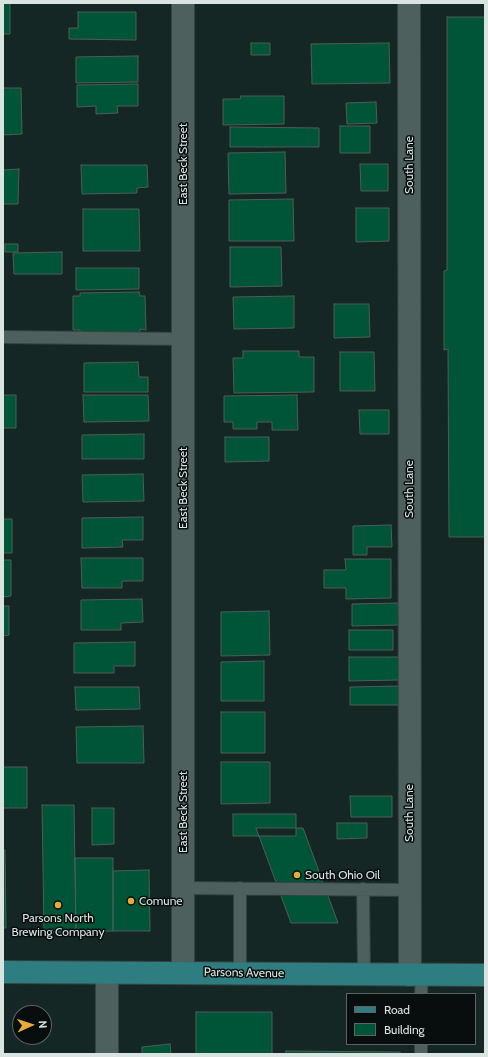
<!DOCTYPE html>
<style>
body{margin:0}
#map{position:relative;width:488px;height:1057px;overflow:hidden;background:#152724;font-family:Cabin,sans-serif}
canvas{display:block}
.frame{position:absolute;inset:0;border:4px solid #d9e4e1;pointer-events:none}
.legend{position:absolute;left:346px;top:993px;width:130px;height:52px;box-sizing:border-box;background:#070e0d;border:1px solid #5b6462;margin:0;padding:5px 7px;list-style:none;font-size:12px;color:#d9e4e1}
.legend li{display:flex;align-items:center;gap:8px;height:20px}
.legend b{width:20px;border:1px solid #5b6462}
.north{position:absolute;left:12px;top:1005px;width:40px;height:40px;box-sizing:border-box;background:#070e0d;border:1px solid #5b6462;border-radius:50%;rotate:87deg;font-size:11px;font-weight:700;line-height:16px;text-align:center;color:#d9e4e1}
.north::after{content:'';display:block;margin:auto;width:14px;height:18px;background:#e7ac37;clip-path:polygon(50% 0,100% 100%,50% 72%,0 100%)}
</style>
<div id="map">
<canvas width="488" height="1057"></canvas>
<div class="frame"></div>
<ul class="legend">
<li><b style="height:5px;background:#2d7d81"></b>Road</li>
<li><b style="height:11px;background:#005437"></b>Building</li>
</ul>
<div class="north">N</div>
</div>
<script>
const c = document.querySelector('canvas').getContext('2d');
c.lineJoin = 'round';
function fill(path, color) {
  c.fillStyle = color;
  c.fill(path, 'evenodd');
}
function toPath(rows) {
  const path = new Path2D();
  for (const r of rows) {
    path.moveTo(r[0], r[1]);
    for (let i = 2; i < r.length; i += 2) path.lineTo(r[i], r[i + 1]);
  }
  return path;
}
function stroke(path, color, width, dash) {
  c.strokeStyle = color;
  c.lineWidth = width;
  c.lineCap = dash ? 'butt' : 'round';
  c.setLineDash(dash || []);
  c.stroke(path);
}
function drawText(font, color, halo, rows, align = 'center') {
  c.font = font + ' Cabin,sans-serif';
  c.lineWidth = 3;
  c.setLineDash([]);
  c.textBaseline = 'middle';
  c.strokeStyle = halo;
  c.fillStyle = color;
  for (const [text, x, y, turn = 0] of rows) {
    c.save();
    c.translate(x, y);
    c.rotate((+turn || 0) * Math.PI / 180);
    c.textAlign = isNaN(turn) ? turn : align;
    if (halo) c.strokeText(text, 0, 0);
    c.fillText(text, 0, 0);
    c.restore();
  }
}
const building = toPath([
 [3,3,10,3,10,34,3,34,3,3],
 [78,12,136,12,136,40,69,39,69,28,78,28,78,12],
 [447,17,485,17,485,537,449,537,448,349,444,350,444,271,447,270,447,17],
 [251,43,270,43,270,55,251,55,251,43],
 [389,43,390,83,312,84,311,44,389,43],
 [138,56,138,82,76,83,76,57,138,56],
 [138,84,138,106,117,106,118,113,96,114,96,106,77,107,77,85,138,84],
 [3,88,21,88,22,134,3,135,3,88],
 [241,96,284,96,284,124,223,125,223,99,240,99,241,96],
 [376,102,377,123,347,124,346,103,376,102],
 [340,126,370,126,370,153,340,153,340,126],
 [230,127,319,128,319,147,230,147,230,127],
 [285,152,286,193,229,194,228,153,285,152],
 [360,164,388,164,388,191,361,191,360,164],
 [81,165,147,165,148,187,137,188,137,193,82,194,81,165],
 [19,169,18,204,3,204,3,170,19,169],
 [293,199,294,241,229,241,229,200,293,199],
 [356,208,389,208,389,241,356,242,356,208],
 [83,209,139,209,140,251,83,251,83,209],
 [5,244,18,244,18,252,5,252,5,244],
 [230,247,281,247,282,286,230,287,230,247],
 [62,252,62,274,14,274,13,253,62,252],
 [76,268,139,268,139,289,76,290,76,268],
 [139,292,140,296,145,296,146,330,140,329,140,333,80,334,80,330,73,330,73,296,80,296,80,293,139,292],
 [294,296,294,328,234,329,233,297,294,296],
 [334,304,369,304,370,337,334,338,334,304],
 [243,351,299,351,299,357,314,357,314,392,234,393,233,358,243,358,243,351],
 [340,352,374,352,375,391,340,391,340,352],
 [138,362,139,377,148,377,148,392,84,392,84,363,138,362],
 [3,395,16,395,16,428,3,428,3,395],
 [83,395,148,395,149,421,84,422,83,395],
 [297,395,298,430,272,430,272,422,257,422,257,429,233,429,233,422,224,422,224,396,297,395],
 [359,410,389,410,389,434,360,434,359,410],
 [144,434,144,459,82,459,82,435,144,434],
 [225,437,269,437,269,461,225,462,225,437],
 [143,474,144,501,83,502,82,475,143,474],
 [143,517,143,540,122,540,123,547,82,548,82,518,143,517],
 [3,519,12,519,12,553,3,553,3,519],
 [391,525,392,547,367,547,367,555,353,555,353,526,391,525],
 [81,558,143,558,143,581,122,581,122,588,82,588,81,558],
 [345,559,391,559,391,598,346,599,346,588,324,588,324,570,346,570,345,559],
 [3,560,11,560,11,596,3,597,3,560],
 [142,599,143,622,121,623,121,630,81,630,81,600,142,599],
 [398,603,399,625,352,626,352,604,398,603],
 [3,606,9,606,9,635,3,636,3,606],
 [269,611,270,655,221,656,221,612,269,611],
 [349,630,393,630,393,650,349,650,349,630],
 [135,642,135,666,114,666,114,673,74,673,74,643,135,642],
 [349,657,399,657,399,680,349,681,349,657],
 [264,661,264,701,221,701,221,662,264,661],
 [400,686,400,705,350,705,350,687,400,686],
 [75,687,139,687,140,709,76,710,75,687],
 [221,712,265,712,265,753,221,753,221,712],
 [143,726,144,763,77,763,76,727,143,726],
 [221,762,270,762,270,803,221,804,221,762],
 [3,767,27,767,27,808,3,808,3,767],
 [350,796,392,796,392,817,351,817,350,796],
 [42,805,74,805,76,932,44,932,42,805],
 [92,808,114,808,114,844,92,845,92,808],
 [233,814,296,814,296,836,233,836,233,814],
 [337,823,367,823,367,838,337,839,337,823],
 [256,828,303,828,338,923,291,923,256,828],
 [3,850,5,850,6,928,3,928,3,850],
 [75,858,113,858,113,931,76,932,75,858],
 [149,870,150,931,113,931,113,871,149,870],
 [196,1012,272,1012,272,1054,196,1054,196,1012],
 [170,1044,171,1054,142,1054,142,1047,170,1044],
 [286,1051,400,1052,400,1054,286,1054,286,1051]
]);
fill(building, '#005437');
stroke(building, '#4e5e55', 1);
const lane = toPath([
 [3,337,183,339],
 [183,888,409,890],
 [240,888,240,973],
 [363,889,364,974],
 [421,994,422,975],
 [421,1054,421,1044]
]);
const street = toPath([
 [409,3,410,975],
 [107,973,107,1054],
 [183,973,183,3]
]);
const primary = toPath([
 [3,972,485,975]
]);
stroke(lane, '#364340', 14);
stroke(street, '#364340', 24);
stroke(primary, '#364340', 24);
stroke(lane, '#4d605d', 12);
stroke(street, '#4d605d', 22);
stroke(primary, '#2d7d81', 22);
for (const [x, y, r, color] of [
 [297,875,4,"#e7ac37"],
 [131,901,4,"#e7ac37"],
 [58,905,4,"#e7ac37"]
]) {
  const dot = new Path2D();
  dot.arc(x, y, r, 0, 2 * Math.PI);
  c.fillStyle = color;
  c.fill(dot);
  stroke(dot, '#070e0d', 1.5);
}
drawText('12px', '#d9e4e1', '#070e0d', [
 ["East Beck Street",183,164,-90],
 ["South Lane",409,165,-90],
 ["East Beck Street",183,488,-90],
 ["South Lane",409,489,-90],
 ["East Beck Street",183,812,-90],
 ["South Lane",409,813,-90],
 ["Parsons Avenue",244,973,1]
]);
drawText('12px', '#d9e4e1', '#070e0d', [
 ["South Ohio Oil",305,875],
 ["Comune",139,901],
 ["Parsons North",58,918,"center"],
 ["Brewing Company",58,932,"center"]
], 'left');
</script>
